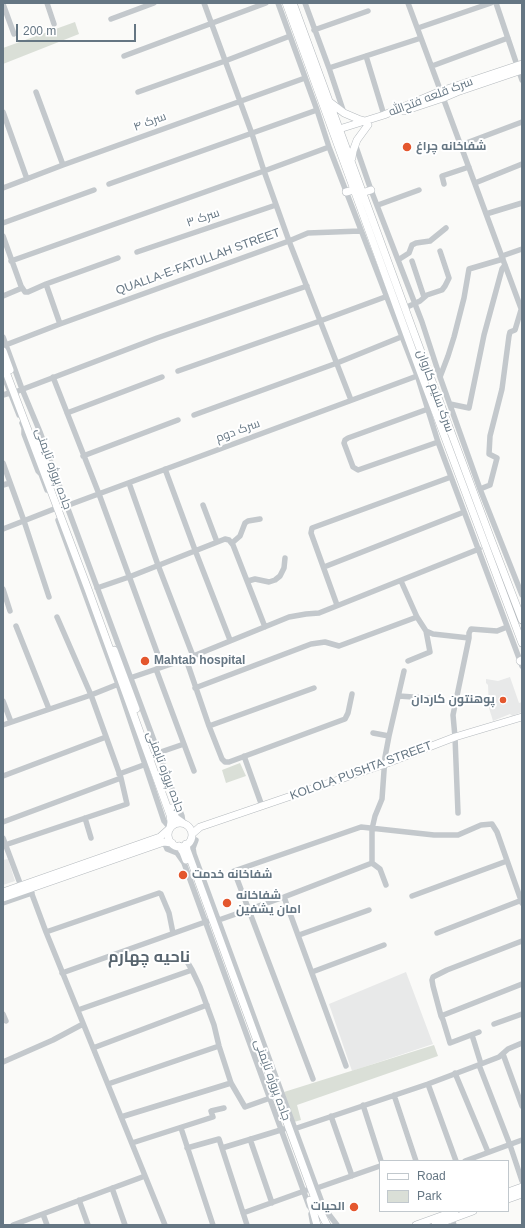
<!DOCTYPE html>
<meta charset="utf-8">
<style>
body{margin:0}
#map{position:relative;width:525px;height:1228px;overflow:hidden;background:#fafaf8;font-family:Arial,sans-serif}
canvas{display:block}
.frame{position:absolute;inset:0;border:4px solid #657683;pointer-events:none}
.legend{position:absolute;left:379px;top:1160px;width:130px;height:52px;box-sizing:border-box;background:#fff;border:1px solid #c1c8cd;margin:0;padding:5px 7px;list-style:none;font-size:12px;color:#657683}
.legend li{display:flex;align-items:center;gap:8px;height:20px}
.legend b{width:20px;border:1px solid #c1c8cd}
.scale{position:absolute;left:16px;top:24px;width:120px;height:18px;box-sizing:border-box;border:2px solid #657683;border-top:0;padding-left:5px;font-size:12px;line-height:14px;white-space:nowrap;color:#657683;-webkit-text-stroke:3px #fff;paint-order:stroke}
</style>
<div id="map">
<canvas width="525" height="1228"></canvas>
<div class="frame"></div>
<ul class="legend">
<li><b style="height:5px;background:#fff"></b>Road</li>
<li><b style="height:11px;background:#dadfd7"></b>Park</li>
</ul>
<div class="scale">200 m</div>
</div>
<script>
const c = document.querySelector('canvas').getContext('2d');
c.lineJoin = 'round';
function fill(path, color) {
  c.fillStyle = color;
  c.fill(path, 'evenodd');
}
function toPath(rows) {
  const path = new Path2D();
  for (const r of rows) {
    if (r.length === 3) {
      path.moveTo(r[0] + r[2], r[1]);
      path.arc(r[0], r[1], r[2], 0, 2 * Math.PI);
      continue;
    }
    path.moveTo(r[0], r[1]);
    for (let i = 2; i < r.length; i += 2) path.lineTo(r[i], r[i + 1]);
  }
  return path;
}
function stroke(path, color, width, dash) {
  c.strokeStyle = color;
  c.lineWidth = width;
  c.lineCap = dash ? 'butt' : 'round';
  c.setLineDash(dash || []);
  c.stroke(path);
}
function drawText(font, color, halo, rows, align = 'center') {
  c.font = font + ' Arial,Cairo,sans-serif';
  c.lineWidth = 4;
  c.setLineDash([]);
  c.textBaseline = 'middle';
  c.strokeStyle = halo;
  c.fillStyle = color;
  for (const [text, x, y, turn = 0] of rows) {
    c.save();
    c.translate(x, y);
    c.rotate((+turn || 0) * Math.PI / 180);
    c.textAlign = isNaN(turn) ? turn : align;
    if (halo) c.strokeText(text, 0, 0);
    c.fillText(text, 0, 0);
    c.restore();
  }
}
fill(toPath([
 [510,677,519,703,522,702,522,712,512,716,510,714,493,721,489,708,488,685,486,683,486,679,498,681],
 [8,859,15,881,3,885,3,860],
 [406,972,433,1044,352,1071,329,1004]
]), '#e8e9e9');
fill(toPath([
 [75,22,79,34,3,64,3,48],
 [240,763,246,776,226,783,222,770],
 [434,1045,438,1056,297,1105,301,1120,294,1122,284,1092]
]), '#dadfd7');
const major = toPath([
 [286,3,420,371,522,643],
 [293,3,414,333,492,542,522,620],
 [331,103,344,113,358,119,365,121],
 [404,111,443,98,457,92,522,70],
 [336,130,384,115,441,91,522,64],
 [352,158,353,151,357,140,368,125],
 [346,192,354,190],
 [362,193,371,190],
 [3,351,10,370],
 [3,364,88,589,170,815,171,822,170,828,160,837,3,892],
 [37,439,53,482],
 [114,650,136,709],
 [520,661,522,660],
 [171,808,176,818,183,823],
 [180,835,12],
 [192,834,200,827,385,764,455,737,522,717],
 [186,844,187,850,318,1207,327,1225],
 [179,846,183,852,186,860],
 [3,898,164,842,172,843],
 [508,1192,522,1187],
 [508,1199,522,1194],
 [310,1200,317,1225],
 [416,1225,455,1211],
 [435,1225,473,1211]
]);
stroke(major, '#b5babe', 8);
stroke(toPath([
 [47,3,54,24],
 [278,3,317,110,329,147,418,378,438,442,522,666],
 [305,3,329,68,344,113],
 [408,3,522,311],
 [496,3,522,80],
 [3,4,14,34],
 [111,19,154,3],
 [418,28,491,3],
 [314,30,368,11],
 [124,56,266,3],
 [366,56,384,115],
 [432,66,508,38],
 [329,68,421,38],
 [36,92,63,165],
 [138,92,225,61,290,36],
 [3,112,27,179],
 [355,144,371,190,422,322,440,377,480,489,522,595],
 [461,145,522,122],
 [475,183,522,164],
 [109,184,317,110],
 [444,184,442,176,469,167],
 [3,188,63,165,305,78],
 [378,205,419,190],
 [486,214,522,203],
 [3,223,94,190],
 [3,236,21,286,25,292,28,292,46,284,118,258],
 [137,252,276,205],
 [502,256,522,249],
 [398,260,409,253,412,245,416,243,430,241,446,228],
 [11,261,264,171,252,134,204,3],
 [412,261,424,297],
 [46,284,60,324],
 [3,296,22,288],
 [405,308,420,301,427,295,442,290,445,286,449,278,440,251],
 [3,337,22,389,40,432,55,474,182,816,183,823],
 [3,346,60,324,289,241,264,171,329,147],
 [178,371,320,321,385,297],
 [3,374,19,415],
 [53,377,99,494,162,666],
 [440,377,448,356,454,337,464,298,469,269,503,259],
 [18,391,157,338,307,286],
 [3,395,13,392],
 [351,400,289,241,308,233,360,231],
 [450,404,469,408,484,335,502,269,505,265],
 [428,409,348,438,345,440,344,443,353,467,358,470,438,442],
 [67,413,162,377],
 [194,415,337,363,401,337],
 [22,423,24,428,24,434,38,471,41,474,47,490],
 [83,456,178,420],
 [3,463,24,521,49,597],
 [165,469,195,550,230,640],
 [129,483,158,565,193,656],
 [3,485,10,483],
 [480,489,490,485,497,458,489,454,490,436,502,389,509,336,510,332,515,330,521,310],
 [203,505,217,542],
 [58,520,118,684,164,821,170,828],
 [3,529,54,509,66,506,417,376],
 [232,543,240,536,245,523,248,521,260,519],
 [324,567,464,512],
 [248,581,255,579,269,582,275,580,280,576,284,568,285,558],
 [401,581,417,617,426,631,433,634,469,638],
 [97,588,129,577,225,539,229,540,233,545,265,627],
 [3,589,10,611],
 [337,605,311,533,312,528,451,477],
 [16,626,49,709],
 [186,659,209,726,222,759,225,762,229,762,345,719,348,713,352,694],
 [408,661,430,652,426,631],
 [156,669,194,771],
 [195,688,311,644,325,642,339,646,417,617],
 [399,696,441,699],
 [3,701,11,722],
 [3,725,91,695,121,683,130,678,186,659,289,617,306,614,319,613,479,549],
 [209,726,314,688],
 [373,733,389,736],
 [152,755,184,744],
 [244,756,262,806],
 [119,774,149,763],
 [3,776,106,737],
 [458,813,455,737,453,715,469,638,469,633,471,629,497,631,507,627],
 [85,818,91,838],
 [3,822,121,778],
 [3,838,21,886],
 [191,838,196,840,193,848,194,854,324,1208,337,1225],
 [164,842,167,849,177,853,184,863,309,1206],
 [5,845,127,804,121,778,91,695,57,617],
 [372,863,372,829,375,816,382,799,385,757,389,736,404,671],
 [30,889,46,932,165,1225],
 [412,896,507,861],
 [284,897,346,1066],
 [3,903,32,893],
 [216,921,284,897,372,863,380,869,386,885],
 [46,932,159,893,161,894,169,913,173,933],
 [437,933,522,900],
 [299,935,369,910],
 [182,953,192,970,200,987,214,1025,219,1046,231,1083,245,1107,273,1097],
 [312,972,384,945],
 [62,973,208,921],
 [78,1010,192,970],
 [3,1014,6,1021],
 [441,1016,433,986,432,980,433,977,447,970,522,941],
 [494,1024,522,1014],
 [479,1032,450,1043,443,1020,441,1016,522,984],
 [472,1035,481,1064],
 [93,1048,207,1005],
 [503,1054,522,1106],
 [3,1062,53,1040,83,1024],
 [479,1065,510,1145,522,1181],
 [455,1073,488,1152],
 [313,1079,234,871,361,827,434,835,458,835,481,825,492,824,497,832,522,903],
 [108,1084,219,1046],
 [428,1084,456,1161],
 [394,1095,416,1161],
 [363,1105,381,1161],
 [331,1116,352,1176],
 [121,1117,231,1083],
 [181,1128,213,1225],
 [291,1130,428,1084,481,1064,499,1057,508,1049,522,1043],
 [250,1139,272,1203],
 [132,1143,213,1117,211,1111,224,1108],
 [187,1148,219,1139,247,1225],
 [222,1148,284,1129],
 [465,1161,522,1140],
 [112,1188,125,1225],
 [317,1188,380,1166],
 [79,1200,88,1225],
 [243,1213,307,1190],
 [43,1214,47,1225],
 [311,1214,313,1225],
 [452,1219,454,1225],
 [13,1225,145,1176]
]), '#c3c8cc', 5.5);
stroke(major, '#fff', 7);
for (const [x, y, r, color] of [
 [407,147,5,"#e4572e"],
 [145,661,5,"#e4572e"],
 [503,700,4,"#e4572e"],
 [183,875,5,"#e4572e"],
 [227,903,5,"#e4572e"],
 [354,1207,5,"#e4572e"]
]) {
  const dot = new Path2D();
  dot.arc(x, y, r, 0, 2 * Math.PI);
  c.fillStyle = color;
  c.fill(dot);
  stroke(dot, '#fff', 1.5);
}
drawText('12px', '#657683', '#fff', [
 ["سرک قلعه فتح‌الله",431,97,-21],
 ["سرک ۴",150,122,-20],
 ["سرک ۳",203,218,-19],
 ["QUALLA-E-FATULLAH STREET",198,262,-20],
 ["سرک سلیم کاروان",435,391,70],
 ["سرک دوم",238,431,-20],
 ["جاده پروژه تایمنی",53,469,70],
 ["KOLOLA PUSHTA STREET",361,771,-20],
 ["جاده پروژه تایمنی",165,772,69],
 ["جاده پروژه تایمنی",272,1080,70]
]);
drawText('bold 12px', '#657683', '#fff', [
 ["شفاخانه چراغ",416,147],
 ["Mahtab hospital",154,661],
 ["پوهنتون کاردان",495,700,"right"],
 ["شفاخانه خدمت",192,875],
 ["شفاخانه",236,896],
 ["امان یشفین",236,910],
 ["الحیات",345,1207,"right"]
], 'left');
drawText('bold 16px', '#57646e', '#fff', [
 ["ناحیه چهارم",149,958]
]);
</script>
